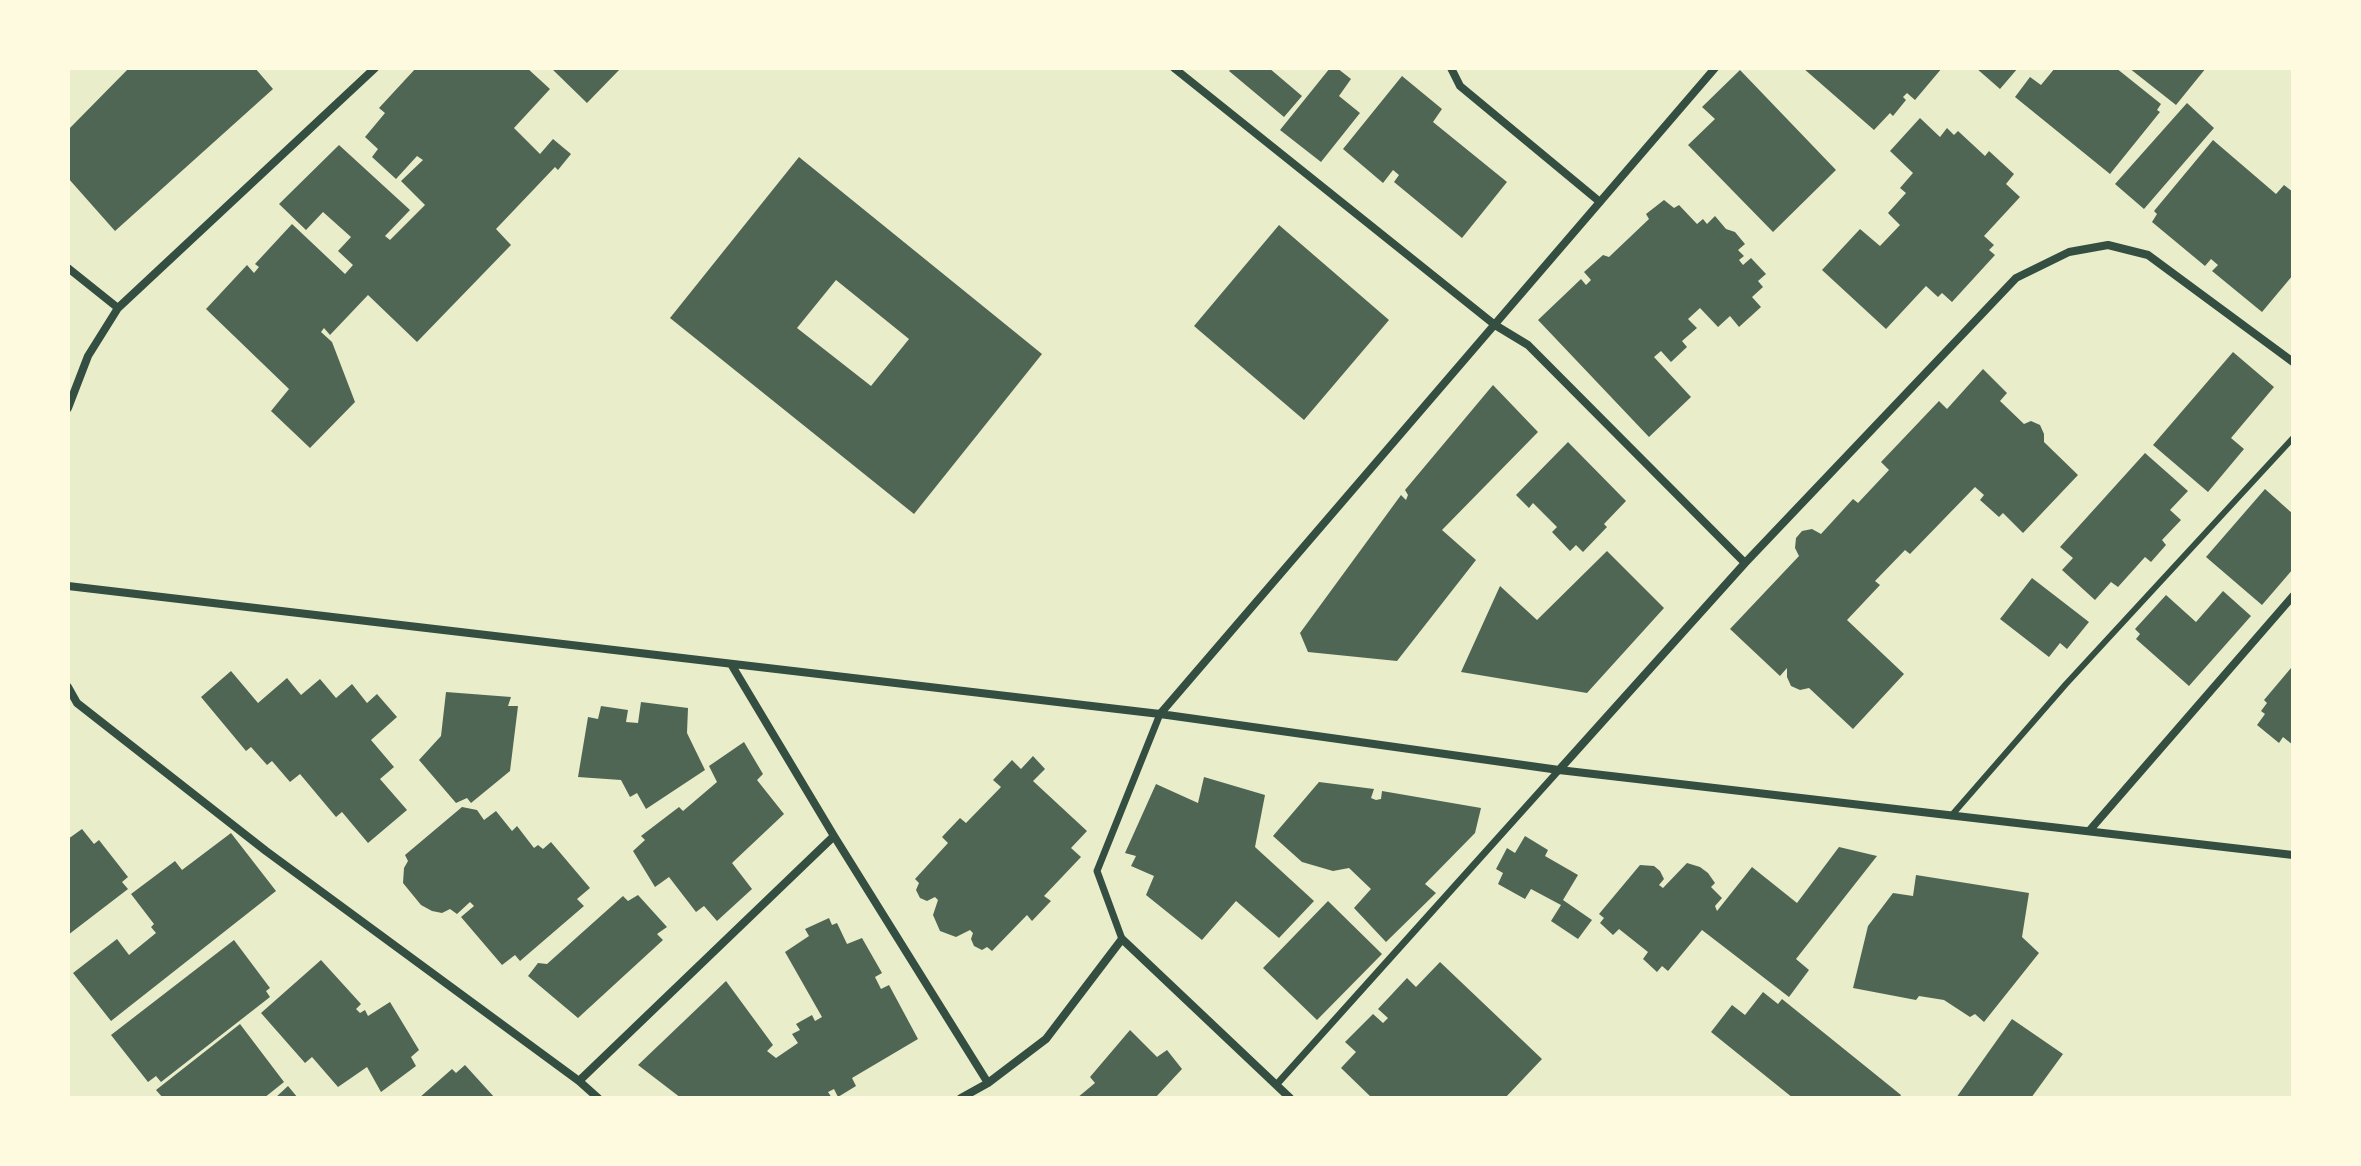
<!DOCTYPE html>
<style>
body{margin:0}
#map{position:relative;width:2361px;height:1166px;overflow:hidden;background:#e9edc9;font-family:"Work Sans",sans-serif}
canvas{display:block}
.frame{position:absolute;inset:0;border:70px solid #fefae0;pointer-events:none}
</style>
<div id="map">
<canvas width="2361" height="1166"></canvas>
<div class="frame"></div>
</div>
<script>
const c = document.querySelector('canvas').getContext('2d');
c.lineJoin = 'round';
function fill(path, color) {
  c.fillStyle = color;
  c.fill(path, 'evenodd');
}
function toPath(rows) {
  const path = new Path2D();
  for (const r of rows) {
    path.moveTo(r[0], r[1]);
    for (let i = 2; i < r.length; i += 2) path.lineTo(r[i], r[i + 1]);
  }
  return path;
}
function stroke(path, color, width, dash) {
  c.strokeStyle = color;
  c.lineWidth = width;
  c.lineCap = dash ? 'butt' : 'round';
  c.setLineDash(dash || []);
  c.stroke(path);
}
fill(toPath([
 [129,68,255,68,273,89,115,231,68,178,68,130],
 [416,68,527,68,550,89,514,128,540,154,553,139,571,154,558,170,555,167,496,229,511,245,417,342,368,295,330,335,324,328,321,332,332,342,355,402,310,448,271,411,289,389,206,309,247,265,254,273,259,267,255,264,292,224,345,274,353,265,338,251,351,237,323,212,306,230,279,204,339,145,410,210,385,236,390,240,425,205,401,181,423,160,417,156,396,179,372,157,378,149,365,137,385,113,379,108],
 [551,68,621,68,587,103],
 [1232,68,1269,68,1302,96,1284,117,1229,71],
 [1330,68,1337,68,1351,79,1339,96,1360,113,1321,162,1280,130],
 [1803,68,1942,68,1915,100,1907,93,1903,97,1906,100,1893,116,1890,113,1874,130],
 [1976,68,2018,68,2000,89],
 [2055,68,2116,68,2161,104,2157,110,2160,112,2110,174,2015,97,2030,77,2041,85],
 [2129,68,2206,68,2176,105],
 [1740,70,1836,170,1773,232,1688,145,1715,119,1702,107],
 [1402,76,1442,109,1433,122,1507,182,1462,238,1394,182,1399,175,1393,170,1383,183,1343,149],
 [2187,103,2214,128,2144,209,2115,184],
 [1920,118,1940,137,1947,128,1954,135,1958,131,1985,156,1989,151,2014,174,2006,184,2020,197,1984,236,1994,245,1989,250,1995,255,1952,302,1942,293,1938,297,1926,286,1886,329,1822,270,1860,229,1880,246,1900,225,1888,213,1906,193,1900,188,1913,173,1890,151],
 [2213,140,2276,194,2284,185,2293,192,2293,275,2262,312,2212,271,2218,265,2211,259,2205,266,2152,222,2157,214,2154,211],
 [799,157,1042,354,914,514,670,318],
 [836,280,909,339,871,386,797,328],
 [1664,200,1674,208,1679,205,1697,224,1703,219,1707,224,1715,216,1726,229,1735,232,1745,244,1738,250,1744,256,1739,260,1743,265,1751,258,1766,274,1758,281,1763,287,1752,297,1761,307,1739,327,1730,316,1718,327,1700,308,1688,319,1697,328,1682,341,1687,347,1671,362,1661,351,1654,357,1691,397,1649,437,1538,320,1581,279,1586,285,1591,280,1584,272,1603,255,1609,257,1649,219,1646,214],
 [1279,225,1389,320,1304,420,1194,326],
 [2233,352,2274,387,2231,438,2244,449,2208,492,2153,445],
 [1983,369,2007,393,2000,401,2024,424,2031,421,2040,425,2044,434,2044,442,2078,475,2023,533,2003,513,1999,517,1980,500,1984,495,1975,487,1910,554,1905,550,1875,581,1880,585,1847,620,1904,674,1853,729,1809,688,1800,690,1791,686,1787,677,1787,668,1780,676,1730,629,1799,556,1795,548,1796,538,1802,531,1812,529,1821,534,1853,499,1858,503,1889,470,1881,462,1939,401,1947,409],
 [1493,385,1538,432,1442,530,1476,560,1397,661,1308,652,1300,633,1401,495,1406,500,1408,495,1405,490],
 [1568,442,1626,501,1604,524,1607,527,1583,552,1576,545,1570,551,1552,532,1557,527,1533,503,1529,508,1516,495],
 [2145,453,2188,491,2170,510,2181,520,2162,540,2166,545,2151,562,2145,557,2118,587,2111,582,2095,600,2062,570,2073,558,2060,547],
 [2265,489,2293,514,2293,569,2262,605,2206,557],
 [1607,551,1664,608,1587,693,1461,672,1500,586,1537,620],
 [2032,578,2089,622,2067,649,2060,643,2049,657,2000,619],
 [2223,591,2251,616,2189,686,2136,639,2140,634,2135,629,2166,595,2196,622],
 [2291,668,2293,670,2293,745,2283,737,2279,743,2257,725,2265,714,2261,711,2267,703,2264,700],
 [231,671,258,703,287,678,301,695,320,679,336,698,352,684,367,703,377,694,397,717,371,740,394,767,380,779,407,810,368,843,342,812,336,817,300,774,290,782,272,761,267,765,251,747,246,751,201,697],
 [446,692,511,697,508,706,518,706,510,771,471,803,467,798,456,803,419,760,441,736],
 [641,702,688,708,687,733,705,770,646,809,637,793,630,797,621,780,578,777,588,717,598,719,601,706,628,710,626,722,638,723],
 [744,742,763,774,757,780,784,814,732,863,752,889,717,921,704,906,696,912,669,877,655,887,633,851,645,840,641,836,679,807,683,811,717,782,709,766],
 [1033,756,1045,769,1033,781,1087,831,1071,848,1081,857,1044,896,1051,901,1032,921,1027,915,992,951,987,947,982,950,974,946,971,939,973,933,970,930,956,937,940,931,933,915,938,900,935,897,927,901,920,898,916,890,919,883,915,879,948,843,942,837,960,818,966,823,1001,787,993,780,1012,760,1021,769],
 [1204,777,1265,795,1255,847,1314,901,1279,938,1236,901,1202,940,1146,895,1154,876,1131,866,1136,856,1125,853,1156,784,1198,803],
 [1319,782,1374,789,1371,798,1376,800,1381,799,1382,791,1481,808,1475,833,1425,884,1436,893,1386,942,1354,908,1371,889,1349,868,1333,871,1302,862,1273,836],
 [462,807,477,810,484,820,496,811,512,831,517,826,534,848,538,845,543,849,551,842,590,888,577,899,584,906,520,961,515,955,502,965,461,917,474,906,470,902,457,914,450,909,442,913,432,911,421,905,403,883,404,868,408,861,405,855],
 [82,829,94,844,99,840,128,877,122,882,128,889,68,935,68,839],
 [231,833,276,891,111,1021,73,973,117,939,129,955,156,933,151,927,154,924,131,894,175,861,182,870],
 [1525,836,1548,850,1545,856,1578,875,1563,900,1592,920,1578,939,1551,921,1561,905,1531,889,1525,899,1498,884,1503,873,1496,869,1507,848,1515,853],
 [1839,847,1877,856,1796,959,1809,970,1789,997,1702,930,1668,971,1662,966,1657,972,1643,959,1648,952,1619,929,1613,935,1600,923,1604,918,1599,914,1640,865,1654,866,1660,871,1664,879,1659,885,1663,888,1687,863,1700,867,1708,873,1715,883,1711,887,1722,898,1715,906,1717,911,1752,867,1797,903],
 [1916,875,2029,893,2022,937,2039,953,1984,1022,1975,1014,1970,1017,1944,1000,1919,996,1916,1000,1853,988,1868,926,1893,893,1913,896],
 [638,895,667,927,657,934,663,940,578,1018,528,976,538,963,547,964,623,896,628,901],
 [1328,901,1382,954,1317,1020,1263,968],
 [829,918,832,925,837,923,847,944,862,938,882,973,875,977,881,989,889,985,918,1039,852,1078,856,1086,838,1097,834,1089,828,1092,832,1098,681,1098,638,1065,726,981,773,1045,767,1051,776,1058,798,1043,792,1034,800,1030,796,1024,812,1015,815,1021,822,1017,785,952,809,936,805,929],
 [234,940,270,988,266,991,270,997,161,1082,156,1076,148,1082,111,1035],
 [321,960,361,1004,356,1009,360,1013,365,1010,368,1016,390,1002,419,1050,411,1057,416,1066,381,1092,367,1067,338,1087,312,1057,305,1063,261,1013],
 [1440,962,1542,1059,1505,1098,1501,1096,1499,1098,1372,1098,1341,1068,1356,1052,1345,1042,1373,1014,1383,1023,1388,1018,1378,1009,1407,978,1416,987],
 [1763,992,1778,1004,1782,999,1901,1095,1899,1098,1793,1098,1711,1032,1732,1005,1745,1015],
 [2012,1019,2063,1054,2031,1098,1956,1098],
 [240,1024,284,1082,264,1098,163,1098,156,1090],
 [1130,1030,1157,1057,1167,1050,1182,1069,1155,1098,1077,1098,1095,1083,1090,1077],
 [465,1065,495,1098,419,1098,452,1069,456,1073],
 [288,1086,298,1098,275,1098]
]), '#4f6655');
stroke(toPath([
 [1951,816,2066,684,2293,438]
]), '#344e41', 6);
stroke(toPath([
 [1122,939,1097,871,1160,714],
 [1277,1084,1559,770]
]), '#344e41', 7);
stroke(toPath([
 [1174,68,1495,325,1528,345,1745,563],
 [1451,68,1460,86,1600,202],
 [68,268,118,308],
 [68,408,88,356,118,308,375,68],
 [68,586,1160,714,1559,770,2293,855],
 [731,664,834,836,988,1083],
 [68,687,77,703,266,851,579,1081,598,1098],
 [1160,714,1715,68],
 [1559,770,1745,563,2016,278,2069,252,2108,245,2148,255,2293,362],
 [2089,831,2293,596],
 [579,1081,834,836],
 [961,1098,988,1083,1046,1039,1122,939,1290,1098]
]), '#344e41', 8);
</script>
